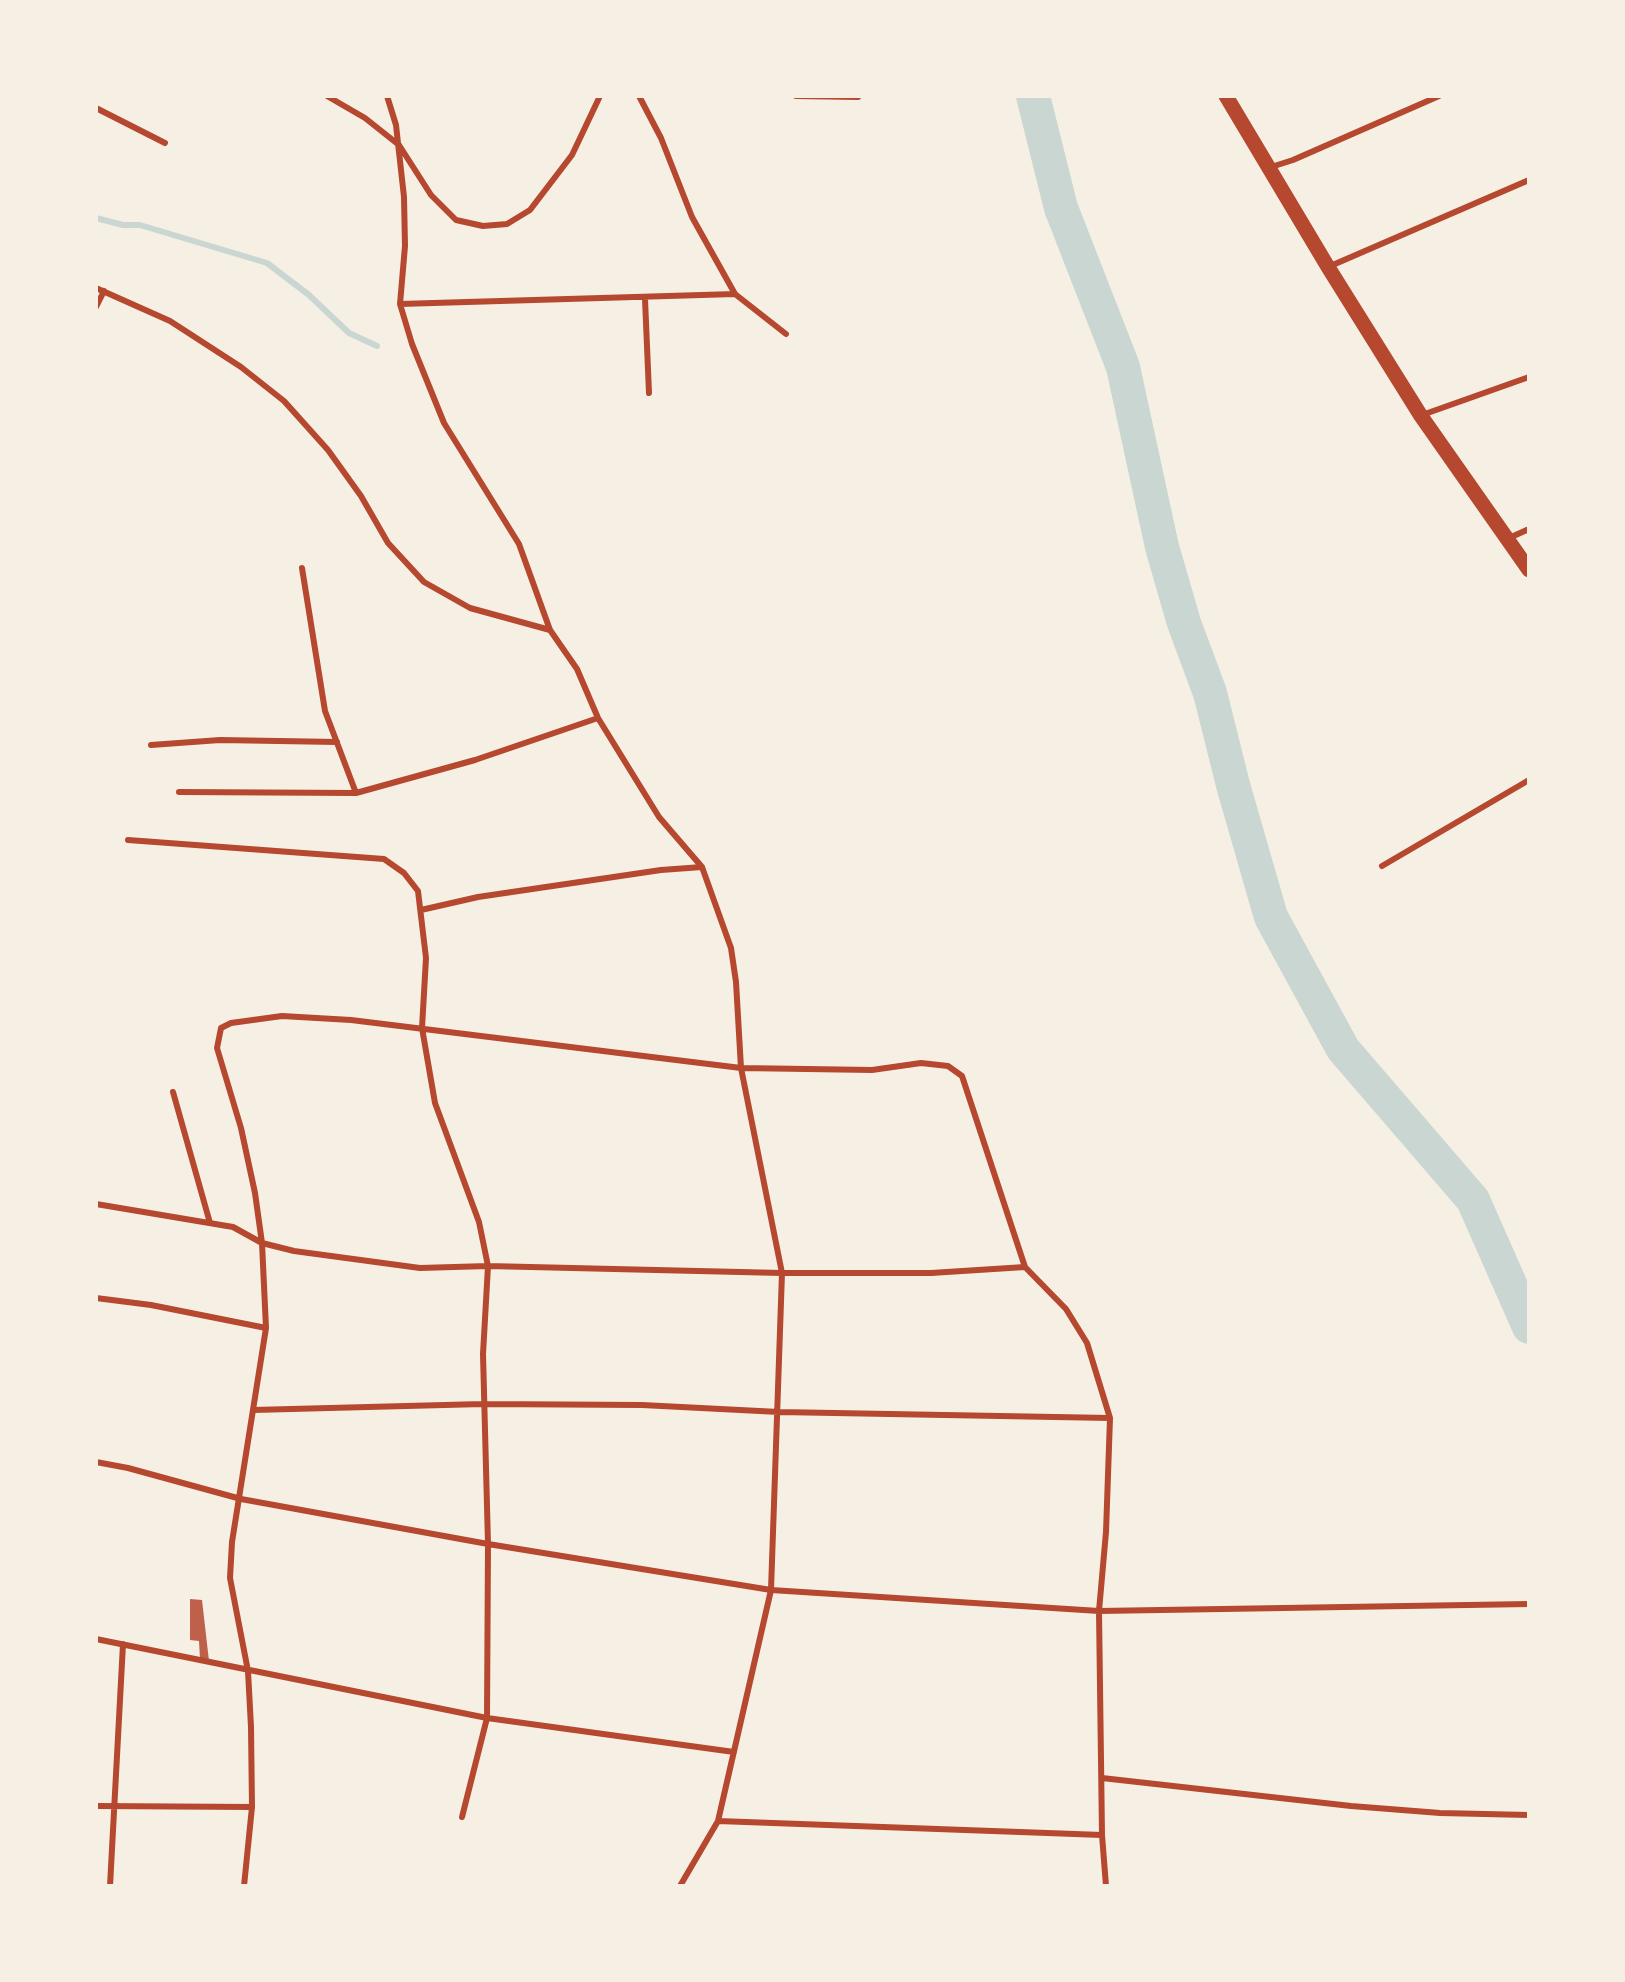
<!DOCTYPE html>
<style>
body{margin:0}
#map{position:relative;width:1625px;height:1982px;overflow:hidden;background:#f6efe4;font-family:"Varela Round",sans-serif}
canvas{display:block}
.frame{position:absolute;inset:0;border:98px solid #f6efe4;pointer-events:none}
</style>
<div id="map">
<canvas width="1625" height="1982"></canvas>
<div class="frame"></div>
</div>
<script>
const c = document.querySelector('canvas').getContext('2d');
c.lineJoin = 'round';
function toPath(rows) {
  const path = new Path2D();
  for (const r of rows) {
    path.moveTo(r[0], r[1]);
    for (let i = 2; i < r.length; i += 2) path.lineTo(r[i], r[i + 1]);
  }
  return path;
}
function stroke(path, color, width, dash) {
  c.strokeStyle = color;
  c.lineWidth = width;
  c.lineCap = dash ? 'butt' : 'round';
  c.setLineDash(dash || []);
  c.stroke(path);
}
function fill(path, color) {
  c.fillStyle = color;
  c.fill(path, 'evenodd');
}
stroke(toPath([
 [96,218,123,225,140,225,267,263,309,295,349,333,377,346]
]), '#c9d6d2', 6);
stroke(toPath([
 [1033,96,1061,208,1123,367,1162,547,1184,623,1210,693,1233,785,1271,917,1343,1049,1473,1200,1529,1327]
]), '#c9d6d2', 34);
fill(toPath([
 [190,1599,202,1600,209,1661,200,1659,199,1641,190,1640]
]), '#bf614a');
stroke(toPath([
 [327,96,365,118,399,145,431,195,456,220,483,226,507,224,530,210,572,155,600,96],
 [387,96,396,125,404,197,405,246,400,304,412,344,444,423,519,544,550,630,577,669,598,718,659,817,702,867,731,948,736,982,741,1068,782,1273,771,1590,718,1821,680,1886],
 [639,96,661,138,692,217,735,294,786,334],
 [796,96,858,97],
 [96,108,165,143],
 [1271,167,1293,160,1439,96],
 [1328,267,1529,180],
 [96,288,170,321,241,367,284,401,328,450,361,496,388,543,424,582,470,608,550,630],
 [645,299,649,393],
 [400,304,735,294],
 [96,307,104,291],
 [1422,415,1529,377],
 [1509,538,1529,529],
 [302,568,325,711,356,793,475,760,598,718],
 [151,745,220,740,337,742],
 [179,792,356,793],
 [128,840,384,859,404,873,418,891,426,958,422,1028,435,1103,479,1222,488,1266,483,1354,488,1544,487,1718,462,1817],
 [1382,866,1529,780],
 [421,910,478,897,661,870,702,867],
 [173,1092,210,1223],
 [96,1204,233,1227,262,1243,294,1251,420,1268,488,1266,782,1273,931,1273,1025,1267],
 [96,1298,151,1305,266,1328],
 [253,1410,483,1404,642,1405,779,1412,1110,1418],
 [96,1462,128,1468,241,1499,488,1544,771,1590,1099,1611,1529,1604],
 [96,1639,487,1718,734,1752],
 [1102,1778,1351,1806,1440,1813,1529,1815],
 [96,1806,252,1807],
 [718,1821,1102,1835],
 [110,1886,123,1644],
 [244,1886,252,1807,251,1727,248,1671,230,1578,232,1542,266,1328,262,1243,255,1193,241,1128,217,1048,221,1028,231,1023,282,1016,351,1020,741,1068,872,1070,921,1063,948,1066,962,1076,1025,1267,1066,1309,1087,1343,1110,1418,1106,1532,1099,1611,1102,1835,1106,1886]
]), '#b5482f', 6);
stroke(toPath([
 [1226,96,1328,267,1421,416,1529,570]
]), '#b5482f', 15);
</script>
